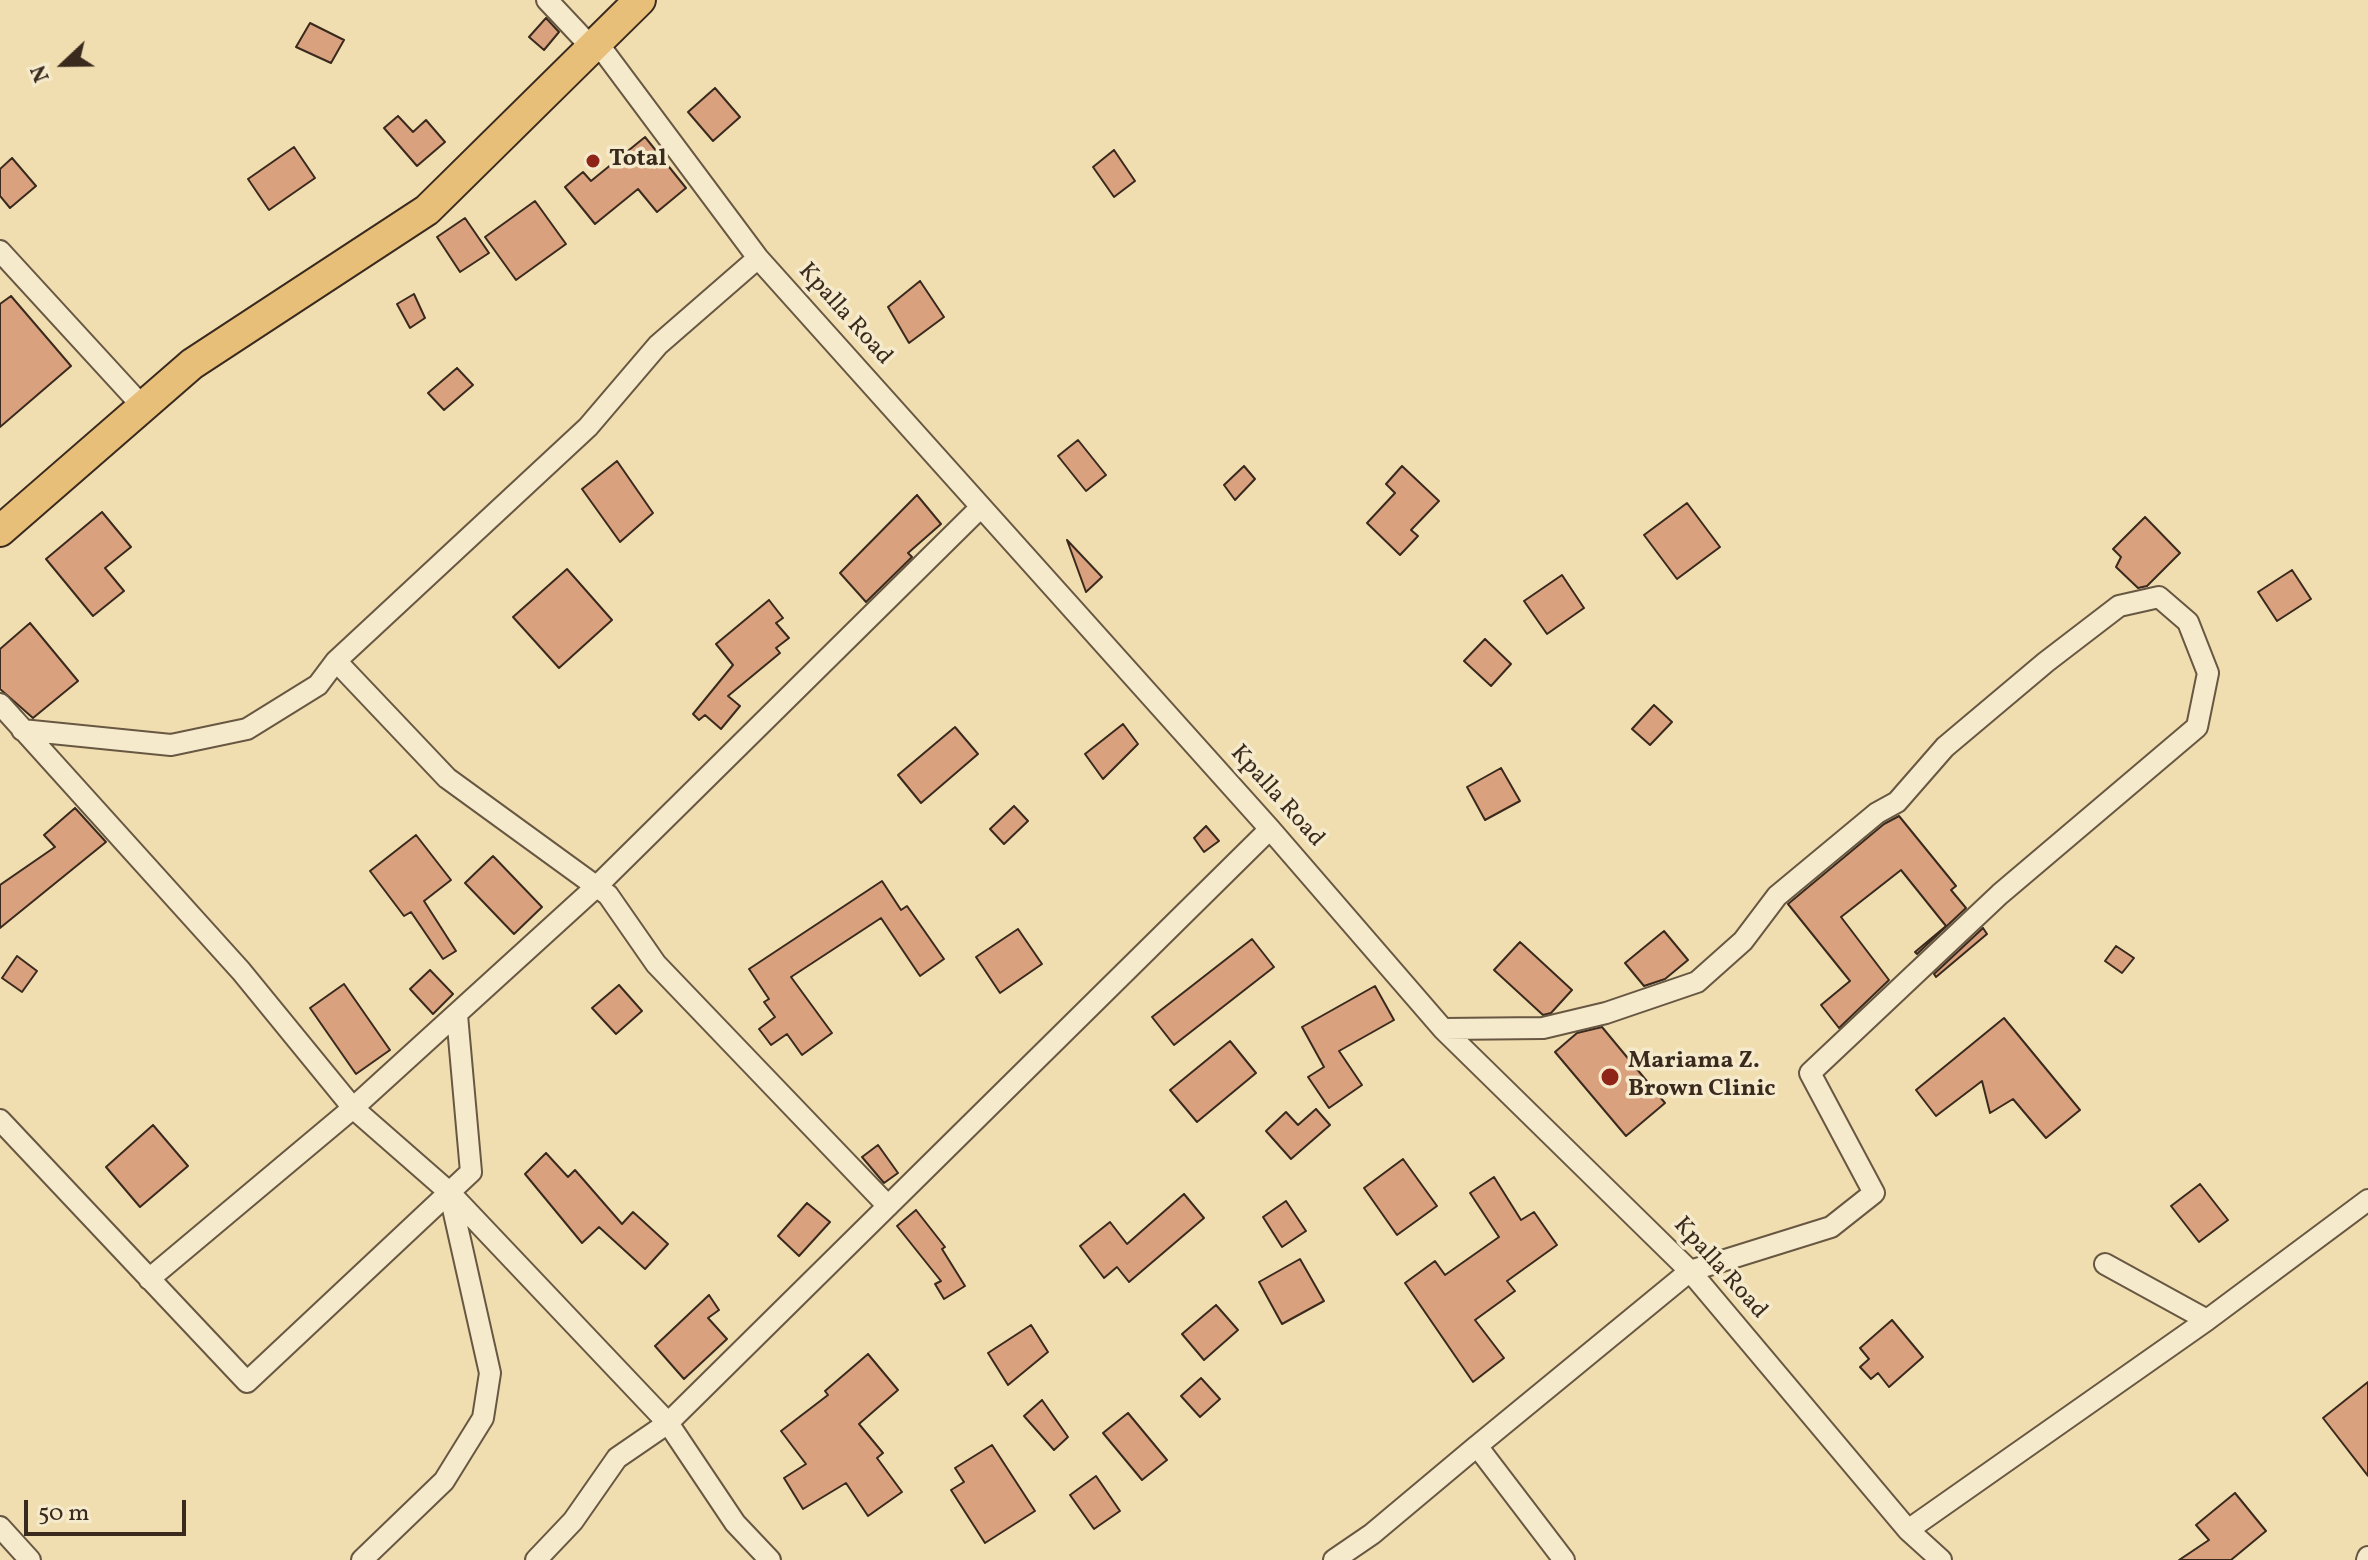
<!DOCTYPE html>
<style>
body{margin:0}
#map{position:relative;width:2368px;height:1560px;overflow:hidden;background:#f0deb0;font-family:Vollkorn,serif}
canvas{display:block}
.north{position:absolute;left:24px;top:24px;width:80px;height:80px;-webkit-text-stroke:6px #f5eacc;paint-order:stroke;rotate:248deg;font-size:22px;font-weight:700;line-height:32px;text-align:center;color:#3a2a1e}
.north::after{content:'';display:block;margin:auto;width:28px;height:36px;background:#3a2a1e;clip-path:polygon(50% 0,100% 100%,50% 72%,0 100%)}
.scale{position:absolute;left:24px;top:1500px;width:162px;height:36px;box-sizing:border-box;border:4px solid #3a2a1e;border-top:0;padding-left:10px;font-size:24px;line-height:28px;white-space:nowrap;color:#3a2a1e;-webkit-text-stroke:6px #f5eacc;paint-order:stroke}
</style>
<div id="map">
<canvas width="2368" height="1560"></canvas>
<div class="north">N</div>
<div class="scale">50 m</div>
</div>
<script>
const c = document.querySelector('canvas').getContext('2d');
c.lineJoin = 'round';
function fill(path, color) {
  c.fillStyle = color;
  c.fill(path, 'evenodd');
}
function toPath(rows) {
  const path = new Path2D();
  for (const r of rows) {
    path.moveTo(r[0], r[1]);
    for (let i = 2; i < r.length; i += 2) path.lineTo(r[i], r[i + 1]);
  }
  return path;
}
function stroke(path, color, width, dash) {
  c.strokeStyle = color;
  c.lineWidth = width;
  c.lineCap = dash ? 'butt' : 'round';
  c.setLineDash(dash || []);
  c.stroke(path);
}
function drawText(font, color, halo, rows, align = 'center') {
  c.font = font + ' Vollkorn,serif';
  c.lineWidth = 7;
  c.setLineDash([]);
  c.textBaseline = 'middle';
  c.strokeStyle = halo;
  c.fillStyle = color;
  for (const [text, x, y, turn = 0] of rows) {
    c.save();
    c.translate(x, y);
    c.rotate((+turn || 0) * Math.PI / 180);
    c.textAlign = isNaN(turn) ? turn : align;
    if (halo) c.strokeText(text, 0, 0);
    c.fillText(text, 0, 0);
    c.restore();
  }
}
const building = toPath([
 [546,18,559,32,544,50,529,37,546,18],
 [310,23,344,40,331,63,296,47,310,23],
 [715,88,740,117,713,141,688,112,715,88],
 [398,116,413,132,426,120,445,142,417,166,384,128,398,116],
 [645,137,686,188,657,212,638,189,595,224,565,187,583,172,591,181,645,137],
 [294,147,315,178,269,210,248,179,294,147],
 [1114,150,1135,181,1114,197,1093,167,1114,150],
 [12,158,36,186,10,208,0,196,0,169,12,158],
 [535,201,566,244,516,280,485,237,535,201],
 [465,218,489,253,460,272,437,237,465,218],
 [920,281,944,317,909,343,888,307,920,281],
 [414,294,425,318,410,328,397,304,414,294],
 [11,296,71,366,0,427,0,304,11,296],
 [457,368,473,385,444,410,428,393,457,368],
 [1078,440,1106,475,1086,491,1058,456,1078,440],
 [617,461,653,513,620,542,582,489,617,461],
 [1244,466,1255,479,1235,500,1224,485,1244,466],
 [1402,466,1439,501,1411,530,1418,536,1400,555,1367,523,1395,493,1386,484,1402,466],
 [917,495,941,524,908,553,912,557,866,602,840,573,917,495],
 [1687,503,1720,547,1677,579,1644,535,1687,503],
 [102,512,131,547,105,568,124,591,93,616,46,559,102,512],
 [2145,517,2180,553,2147,586,2138,588,2116,567,2121,557,2113,549,2145,517],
 [1067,540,1102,577,1086,592,1067,540],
 [567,569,612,620,559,668,513,617,567,569],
 [2292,570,2311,599,2277,621,2258,592,2292,570],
 [1562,575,1584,608,1547,634,1524,601,1562,575],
 [769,600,783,618,776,623,789,638,776,648,780,653,728,696,740,706,721,729,705,715,699,720,693,714,733,665,716,644,769,600],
 [30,623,78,681,33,718,0,689,0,649,30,623],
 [1485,639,1511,664,1491,686,1464,661,1485,639],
 [1654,705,1672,722,1650,745,1632,729,1654,705],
 [1123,724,1138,744,1103,779,1085,754,1123,724],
 [955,727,978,754,921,803,898,775,955,727],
 [1501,768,1520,801,1485,820,1467,787,1501,768],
 [1014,806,1028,821,1004,844,990,829,1014,806],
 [75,808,106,842,0,928,0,885,55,847,44,835,75,808],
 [1899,816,1956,886,1951,890,1966,908,1917,954,1915,952,1946,926,1901,870,1841,917,1889,980,1839,1028,1821,1005,1850,981,1788,904,1884,824,1899,816],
 [1206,826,1219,841,1204,852,1194,838,1206,826],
 [416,835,451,880,424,901,456,951,443,959,411,912,404,916,370,871,416,835],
 [493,856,542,907,514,934,465,883,493,856],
 [882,881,901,910,907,906,944,959,920,976,881,918,791,977,832,1033,802,1055,787,1034,771,1045,759,1029,775,1017,764,1002,769,999,749,969,882,881],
 [1983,928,1987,934,1936,977,1934,974,1983,928],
 [1018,929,1042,964,1000,993,976,957,1018,929],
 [1664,931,1688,960,1665,979,1644,986,1625,963,1664,931],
 [1252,939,1274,967,1174,1045,1152,1017,1252,939],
 [1520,942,1572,990,1551,1013,1543,1015,1494,970,1520,942],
 [2116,946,2134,958,2122,973,2105,961,2116,946],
 [17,956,37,971,22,992,2,978,17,956],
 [430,970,453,994,433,1014,410,989,430,970],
 [344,984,390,1050,356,1074,310,1008,344,984],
 [619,985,642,1011,616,1034,592,1008,619,985],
 [1375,986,1394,1020,1339,1051,1362,1085,1329,1108,1308,1077,1324,1067,1302,1027,1375,986],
 [2004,1018,2080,1110,2046,1138,2013,1099,1990,1113,1982,1081,1936,1116,1916,1090,2004,1018],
 [1602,1027,1665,1103,1626,1136,1555,1052,1577,1033,1602,1027],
 [1230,1041,1256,1073,1197,1122,1170,1090,1230,1041],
 [1316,1109,1330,1125,1291,1159,1266,1131,1286,1112,1298,1125,1316,1109],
 [153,1125,188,1166,140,1207,106,1167,153,1125],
 [878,1145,898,1173,884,1183,862,1157,878,1145],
 [546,1153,568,1177,575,1170,622,1224,633,1212,668,1244,645,1269,599,1227,582,1243,525,1174,546,1153],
 [1403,1159,1437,1206,1397,1235,1364,1188,1403,1159],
 [1494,1177,1521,1220,1534,1212,1557,1245,1507,1281,1515,1291,1475,1320,1504,1358,1473,1382,1405,1283,1435,1261,1445,1275,1499,1237,1470,1193,1494,1177],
 [2200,1184,2228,1220,2199,1242,2171,1206,2200,1184],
 [1184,1194,1204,1218,1129,1282,1117,1267,1104,1278,1080,1246,1110,1222,1127,1244,1184,1194],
 [1286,1201,1306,1231,1282,1247,1263,1217,1286,1201],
 [807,1203,830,1222,799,1256,778,1236,807,1203],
 [916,1210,945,1247,942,1249,965,1286,944,1299,935,1284,941,1281,897,1226,916,1210],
 [1300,1259,1324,1301,1282,1324,1259,1282,1300,1259],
 [709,1295,719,1310,708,1318,727,1339,684,1379,655,1346,709,1295],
 [1216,1305,1238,1330,1204,1360,1182,1334,1216,1305],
 [1892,1320,1923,1357,1889,1387,1878,1373,1871,1379,1860,1367,1869,1359,1860,1348,1892,1320],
 [1031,1325,1048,1352,1008,1385,988,1353,1031,1325],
 [868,1354,898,1390,859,1424,883,1453,877,1458,902,1492,868,1516,846,1483,803,1509,784,1478,806,1464,781,1431,828,1395,825,1391,868,1354],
 [1201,1378,1220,1399,1200,1417,1181,1396,1201,1378],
 [2368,1382,2368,1476,2323,1418,2368,1382],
 [1042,1400,1068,1437,1054,1450,1024,1416,1042,1400],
 [1128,1413,1167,1460,1142,1480,1103,1433,1128,1413],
 [992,1445,1035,1511,985,1543,951,1490,964,1482,955,1468,992,1445],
 [1096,1476,1120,1511,1094,1529,1070,1495,1096,1476],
 [2235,1493,2266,1531,2231,1560,2179,1560,2209,1540,2196,1525,2235,1493]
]);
fill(building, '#d9a17d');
stroke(building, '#3a2a1e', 2);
const minor = toPath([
 [547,0,594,50],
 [599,45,758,258,1270,829,1443,1029,1690,1271,1908,1530,1941,1560],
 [0,251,144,408],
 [336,661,447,778,608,895,656,964,888,1206],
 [0,704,241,971,353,1108,149,1279],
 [22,730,171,745,247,729,318,685,336,661,588,427,658,345,758,258],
 [1443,1029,1543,1028,1606,1013,1697,982,1743,941,1777,896,1877,813,1897,802,1945,747,2046,662,2119,606,2159,597,2188,622,2208,673,2197,727,2000,894,1810,1073,1874,1193,1831,1227,1690,1271,1477,1446,1564,1560],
 [0,1120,247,1382,471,1172,457,1015],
 [2105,1264,2207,1320],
 [0,1527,30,1560],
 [1908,1530,2207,1320,2368,1200],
 [362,1560,444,1481,483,1418,490,1373,450,1195],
 [536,1560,573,1521,617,1458,668,1423,1270,829],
 [770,1560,735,1523,668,1423,449,1192,353,1108,597,886,981,507],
 [1334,1560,1372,1534,1477,1446],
 [2367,1560,2368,1557]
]);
const highway = toPath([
 [0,531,192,364,427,210,640,0]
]);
stroke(minor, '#685742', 24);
stroke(highway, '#3a2a1e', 34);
stroke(minor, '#f5eacc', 20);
stroke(highway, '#e8bf78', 30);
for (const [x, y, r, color] of [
 [593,161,8,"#8f2418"],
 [1610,1077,10,"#8f2418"]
]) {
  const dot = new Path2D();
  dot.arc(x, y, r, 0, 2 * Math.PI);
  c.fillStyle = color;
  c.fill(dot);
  stroke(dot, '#f5eacc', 3);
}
drawText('bold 24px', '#3a2a1e', '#f5eacc', [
 ["Total",609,161],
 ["Mariama Z.",1628,1063],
 ["Brown Clinic",1628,1091]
], 'left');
drawText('24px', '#3a2a1e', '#f5eacc', [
 ["Kpalla Road",844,315,48],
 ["Kpalla Road",1276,797,48],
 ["Kpalla Road",1719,1269,48]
]);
</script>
